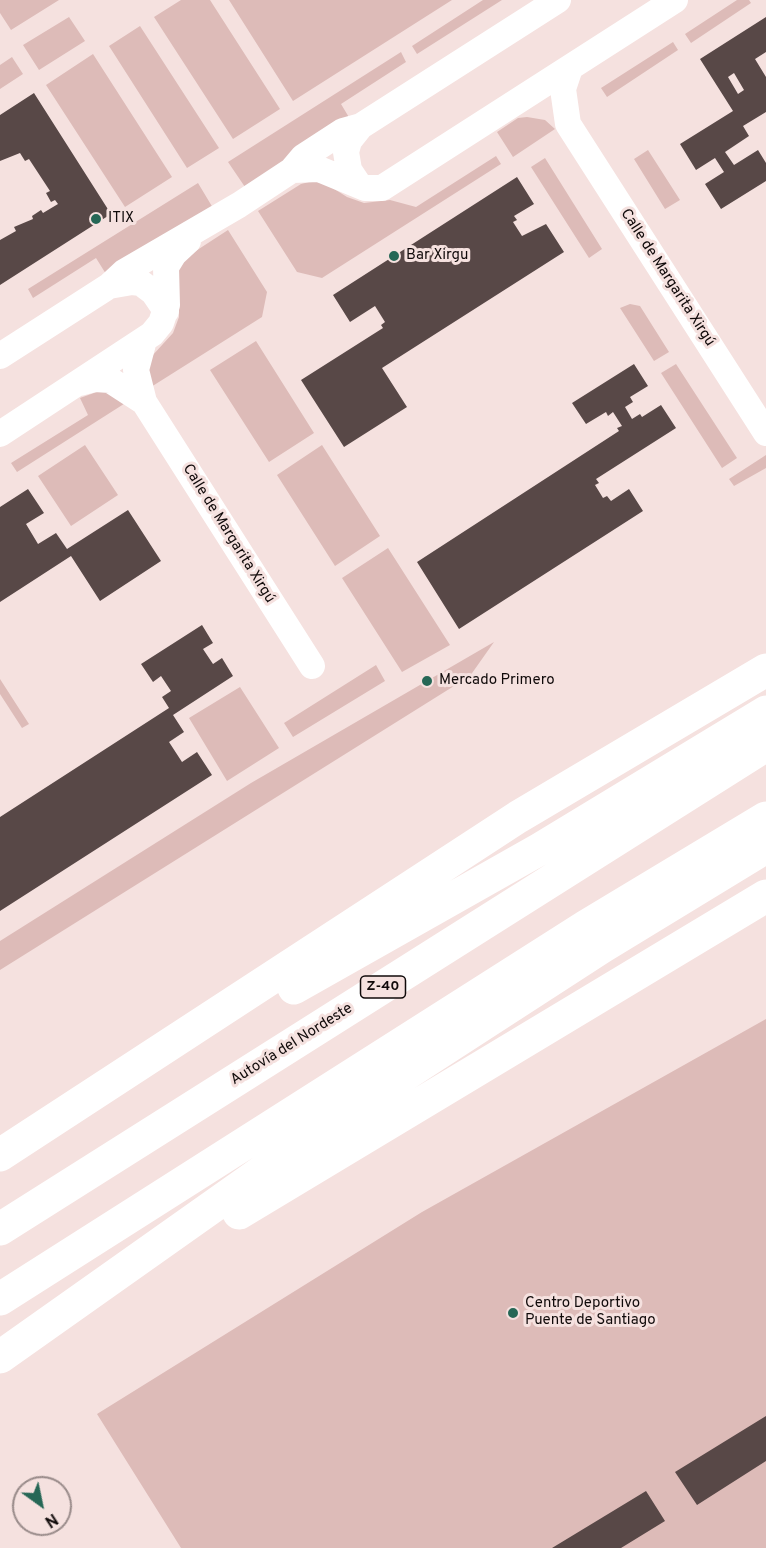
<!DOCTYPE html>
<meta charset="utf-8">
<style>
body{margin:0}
#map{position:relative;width:766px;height:1548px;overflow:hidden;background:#f5e1df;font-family:Overpass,sans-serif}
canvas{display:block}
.north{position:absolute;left:12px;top:1476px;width:60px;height:60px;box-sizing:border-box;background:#f5e1df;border:2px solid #998b8a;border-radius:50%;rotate:147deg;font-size:16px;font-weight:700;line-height:24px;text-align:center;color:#100a0a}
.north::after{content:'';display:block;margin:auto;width:21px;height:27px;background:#266756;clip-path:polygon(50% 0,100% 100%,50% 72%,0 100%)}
</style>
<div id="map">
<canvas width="766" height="1548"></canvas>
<div class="north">N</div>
</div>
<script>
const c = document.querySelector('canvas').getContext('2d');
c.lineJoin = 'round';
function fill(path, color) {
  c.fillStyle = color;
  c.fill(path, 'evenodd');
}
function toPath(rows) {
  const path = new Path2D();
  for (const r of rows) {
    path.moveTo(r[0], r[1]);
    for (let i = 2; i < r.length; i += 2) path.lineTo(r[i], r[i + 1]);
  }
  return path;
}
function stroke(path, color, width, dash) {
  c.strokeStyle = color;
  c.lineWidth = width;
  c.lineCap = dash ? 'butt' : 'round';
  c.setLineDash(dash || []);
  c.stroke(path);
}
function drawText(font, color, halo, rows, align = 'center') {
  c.font = font + ' Overpass,sans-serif';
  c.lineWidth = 6;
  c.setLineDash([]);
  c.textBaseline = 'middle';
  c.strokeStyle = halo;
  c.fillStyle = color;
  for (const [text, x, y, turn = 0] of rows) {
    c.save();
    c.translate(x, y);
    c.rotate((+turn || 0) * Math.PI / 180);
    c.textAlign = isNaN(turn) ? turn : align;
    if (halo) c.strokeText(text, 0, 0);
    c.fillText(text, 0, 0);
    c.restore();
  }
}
fill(toPath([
 [0,0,59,0,11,30,0,13],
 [181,0,210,0,280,109,233,139,154,17],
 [229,0,452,0,293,101],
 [483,0,502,0,417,54,412,46],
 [737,0,749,0,751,3,691,43,685,34],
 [69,17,85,41,39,70,23,45],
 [140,26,219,148,187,168,109,46],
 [673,42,678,50,607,97,601,88],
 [401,52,406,62,341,104,350,119,245,187,228,162],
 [93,54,172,177,125,207,46,85],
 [12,57,23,74,0,89,0,65],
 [527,117,545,120,555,129,513,157,497,132,518,118],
 [648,150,680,200,665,209,634,159],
 [496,156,501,164,322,278,297,272,258,211,301,184,313,181,328,185,347,197,364,203,390,200,416,207],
 [545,158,602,249,589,258,531,167],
 [198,183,213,208,106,274,96,258,33,298,28,289],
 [228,230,267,292,262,317,151,387,147,373,152,356,173,333,179,317,177,271,188,256],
 [630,304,640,306,669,352,654,361,620,308],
 [256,341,314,433,269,462,210,370],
 [676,364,737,458,722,468,661,373],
 [105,389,127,402,17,472,11,463,88,415,80,398],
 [85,445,118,495,71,526,38,476],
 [322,445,380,536,335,566,277,475],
 [766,455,766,468,734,486,729,479],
 [388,548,450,645,402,672,342,578],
 [494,642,470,676,0,970,0,941,251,783],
 [376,665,385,681,293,737,284,723],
 [0,679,29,724,22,728,0,694],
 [240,687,279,748,227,781,189,718],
 [766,1019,766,1548,181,1548,97,1414,422,1212]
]), '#ddbbb8');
fill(toPath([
 [766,17,766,52,755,59,766,77,766,112,743,126,749,136,725,152,734,165,758,150,766,163,766,181,721,209,705,184,724,172,715,158,696,170,680,144,733,111,700,59],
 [734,73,744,90,738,94,728,77],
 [34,93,111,214,0,285,0,240,16,231,14,227,33,219,32,216,41,210,43,213,58,204,55,200,51,202,46,193,50,191,29,159,25,161,20,153,0,161,0,115],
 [517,177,534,204,514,216,517,220,513,222,522,236,546,224,564,252,382,368,407,407,344,447,301,380,383,328,381,325,385,322,375,306,350,322,333,295],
 [634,364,648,386,630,397,633,402,625,407,632,419,640,414,642,417,661,405,676,428,596,479,599,483,595,485,603,498,607,496,611,501,629,489,643,511,459,629,417,562,619,431,617,428,622,426,613,412,608,416,606,412,586,424,572,403],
 [28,489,44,513,26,524,38,544,56,533,67,549,128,510,161,561,100,601,71,556,0,602,0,507],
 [202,625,213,643,203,649,213,664,222,658,233,676,173,715,184,732,169,742,182,762,197,752,212,775,0,911,0,817,169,708,162,697,171,691,161,676,153,682,141,664],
 [766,1416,766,1461,697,1505,675,1472],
 [646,1491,665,1521,621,1548,552,1548]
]), '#584847');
stroke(toPath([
 [570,68,563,89,568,124,766,433],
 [292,170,319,169,365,188,382,188,675,0],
 [359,185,349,170,346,152,349,141,361,126,558,0],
 [109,286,132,282,141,283,153,292,166,311],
 [144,340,136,370,144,402,312,666],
 [0,356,109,286,124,272,239,205,292,170,303,157,343,131,361,126],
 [80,383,95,379,110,380,144,402],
 [0,434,152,334,161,323,167,305,166,267,174,254,188,241]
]), '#fff', 26);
stroke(toPath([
 [294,988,540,849,766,712],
 [0,1155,518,817,766,670],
 [239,1213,766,896],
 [0,1229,766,745],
 [0,1299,585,927,766,818],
 [0,1357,335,1120,602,947,766,847]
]), '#fff', 33);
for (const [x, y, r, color] of [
 [96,219,6,"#266756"],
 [394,256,6,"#266756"],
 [427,681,6,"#266756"],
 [513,1313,6,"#266756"]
]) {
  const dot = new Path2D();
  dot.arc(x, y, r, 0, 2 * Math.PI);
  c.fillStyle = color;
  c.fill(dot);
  stroke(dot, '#f5e1df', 2);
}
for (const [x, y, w] of [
 [383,987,45]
]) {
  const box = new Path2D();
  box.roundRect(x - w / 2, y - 11, w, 22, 4.5);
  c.fillStyle = '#f5e1df';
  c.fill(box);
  stroke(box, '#100a0a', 1.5);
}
drawText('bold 14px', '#100a0a', null, [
 ["Z-40",383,987]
]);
drawText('15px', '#100a0a', '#f5e1df', [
 ["ITIX",108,219],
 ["Bar Xirgu",406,256],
 ["Mercado Primero",439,681],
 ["Centro Deportivo",525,1304],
 ["Puente de Santiago",525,1321]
], 'left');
drawText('15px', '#100a0a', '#f5e1df', [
 ["Calle de Margarita Xirgú",667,278,57],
 ["Calle de Margarita Xirgú",228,534,58],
 ["Autovía del Nordeste",292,1045,-32]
]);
</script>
